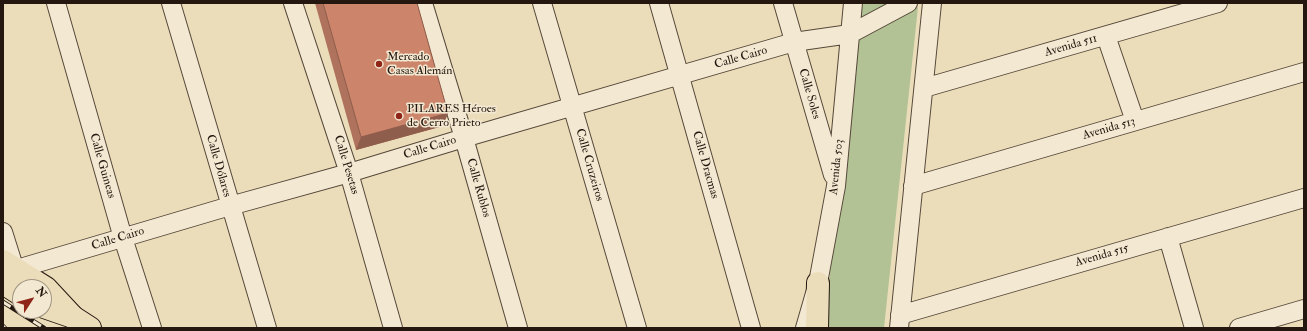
<!DOCTYPE html>
<meta charset="utf-8">
<style>
body{margin:0}
#map{position:relative;width:1307px;height:331px;overflow:hidden;background:#ecddba;font-family:"IM FELL Double Pica",serif}
canvas{display:block}
.frame{position:absolute;inset:0;border:4px solid #24170f;pointer-events:none}
.north{position:absolute;left:12px;top:279px;width:40px;height:40px;box-sizing:border-box;background:#f3e9d2;border:1px solid #a09584;border-radius:50%;rotate:54deg;font-size:11px;font-weight:700;line-height:16px;text-align:center;color:#24170f}
.north::after{content:'';display:block;margin:auto;width:14px;height:18px;background:#8f2418;clip-path:polygon(50% 0,100% 100%,50% 72%,0 100%)}
</style>
<div id="map">
<canvas width="1307" height="331"></canvas>
<div class="frame"></div>
<div class="north">N</div>
</div>
<script>
const c = document.querySelector('canvas').getContext('2d');
c.lineJoin = 'round';
function fill(path, color) {
  c.fillStyle = color;
  c.fill(path, 'evenodd');
}
function toPath(rows) {
  const path = new Path2D();
  for (const r of rows) {
    path.moveTo(r[0], r[1]);
    for (let i = 2; i < r.length; i += 2) path.lineTo(r[i], r[i + 1]);
  }
  return path;
}
function stroke(path, color, width, dash) {
  c.strokeStyle = color;
  c.lineWidth = width;
  c.lineCap = dash ? 'butt' : 'round';
  c.setLineDash(dash || []);
  c.stroke(path);
}
function drawText(font, color, halo, rows, align = 'center') {
  c.font = font + ' "IM FELL Double Pica",serif';
  c.lineWidth = 3;
  c.setLineDash([]);
  c.textBaseline = 'middle';
  c.strokeStyle = halo;
  c.fillStyle = color;
  for (const [text, x, y, turn = 0] of rows) {
    c.save();
    c.translate(x, y);
    c.rotate((+turn || 0) * Math.PI / 180);
    c.textAlign = isNaN(turn) ? turn : align;
    if (halo) c.strokeText(text, 0, 0);
    c.fillText(text, 0, 0);
    c.restore();
  }
}
fill(toPath([
 [863,3,892,3,860,23],
 [918,7,884,328,823,328,859,39]
]), '#b2c295');
const minor = toPath([
 [56,3,123,238,152,328],
 [171,3,267,328],
 [293,3,349,173,393,328],
 [423,3,464,138,518,328],
 [542,3,637,328],
 [659,3,751,328],
 [783,3,833,175],
 [1106,36,1135,121],
 [924,88,1218,3],
 [913,186,1304,72],
 [3,232,14,267],
 [1168,237,1194,328],
 [17,269,230,206,349,173,464,138,794,42,850,34,908,3],
 [900,315,1304,198],
 [805,328,818,283,836,186,853,3],
 [899,328,932,3],
 [1239,328,1304,309]
]);
const major = toPath([
 [3,261,46,288,73,317],
 [817,328,818,283]
]);
const highway = toPath([
 [3,283,20,294],
 [44,307,73,317,90,328]
]);
stroke(minor, '#56483a', 20);
stroke(major, '#24170f', 24);
stroke(highway, '#24170f', 24);
stroke(minor, '#f3e9d2', 18);
stroke(major, '#ecddba', 22);
stroke(highway, '#ecddba', 22);
const rail = toPath([
 [3,302,44,328],
 [3,326,5,328]
]);
stroke(rail, '#24170f', 4.5);
stroke(rail, '#f3e9d2', 3, [9]);
fill(toPath([
 [315,3,417,3,448,113,443,126,356,150]
]), '#af725c');
fill(toPath([
 [448,113,443,126,356,150,361,137]
]), '#8f5d4b');
const building = toPath([
 [323,3,417,3,448,113,361,137,323,3]
]);
fill(building, '#cc856b');
stroke(building, '#8f5d4b', 1);
for (const [x, y, r, color] of [
 [379,64,4,"#8f2418"],
 [399,116,4,"#8f2418"]
]) {
  const dot = new Path2D();
  dot.arc(x, y, r, 0, 2 * Math.PI);
  c.fillStyle = color;
  c.fill(dot);
  stroke(dot, '#f3e9d2', 1.5);
}
drawText('12px', '#24170f', '#f3e9d2', [
 ["Avenida 511",1071,46,-16],
 ["Calle Cairo",741,58,-16],
 ["Calle Soles",809,94,74],
 ["Avenida 513",1109,129,-16],
 ["Calle Cairo",430,148,-17],
 ["Calle Pesetas",346,165,73],
 ["Calle Cruzeiros",589,165,74],
 ["Calle Dracmas",705,165,74],
 ["Calle Guineas",102,166,74],
 ["Calle Dólares",218,166,74],
 ["Avenida 503",837,167,-84],
 ["Calle Rublos",478,188,74],
 ["Calle Cairo",118,239,-17],
 ["Avenida 515",1102,256,-16]
]);
drawText('12px', '#24170f', '#f3e9d2', [
 ["Mercado",387,57],
 ["Casas Alemán",387,71],
 ["PILARES Héroes",407,109],
 ["de Cerro Prieto",407,123]
], 'left');
</script>
